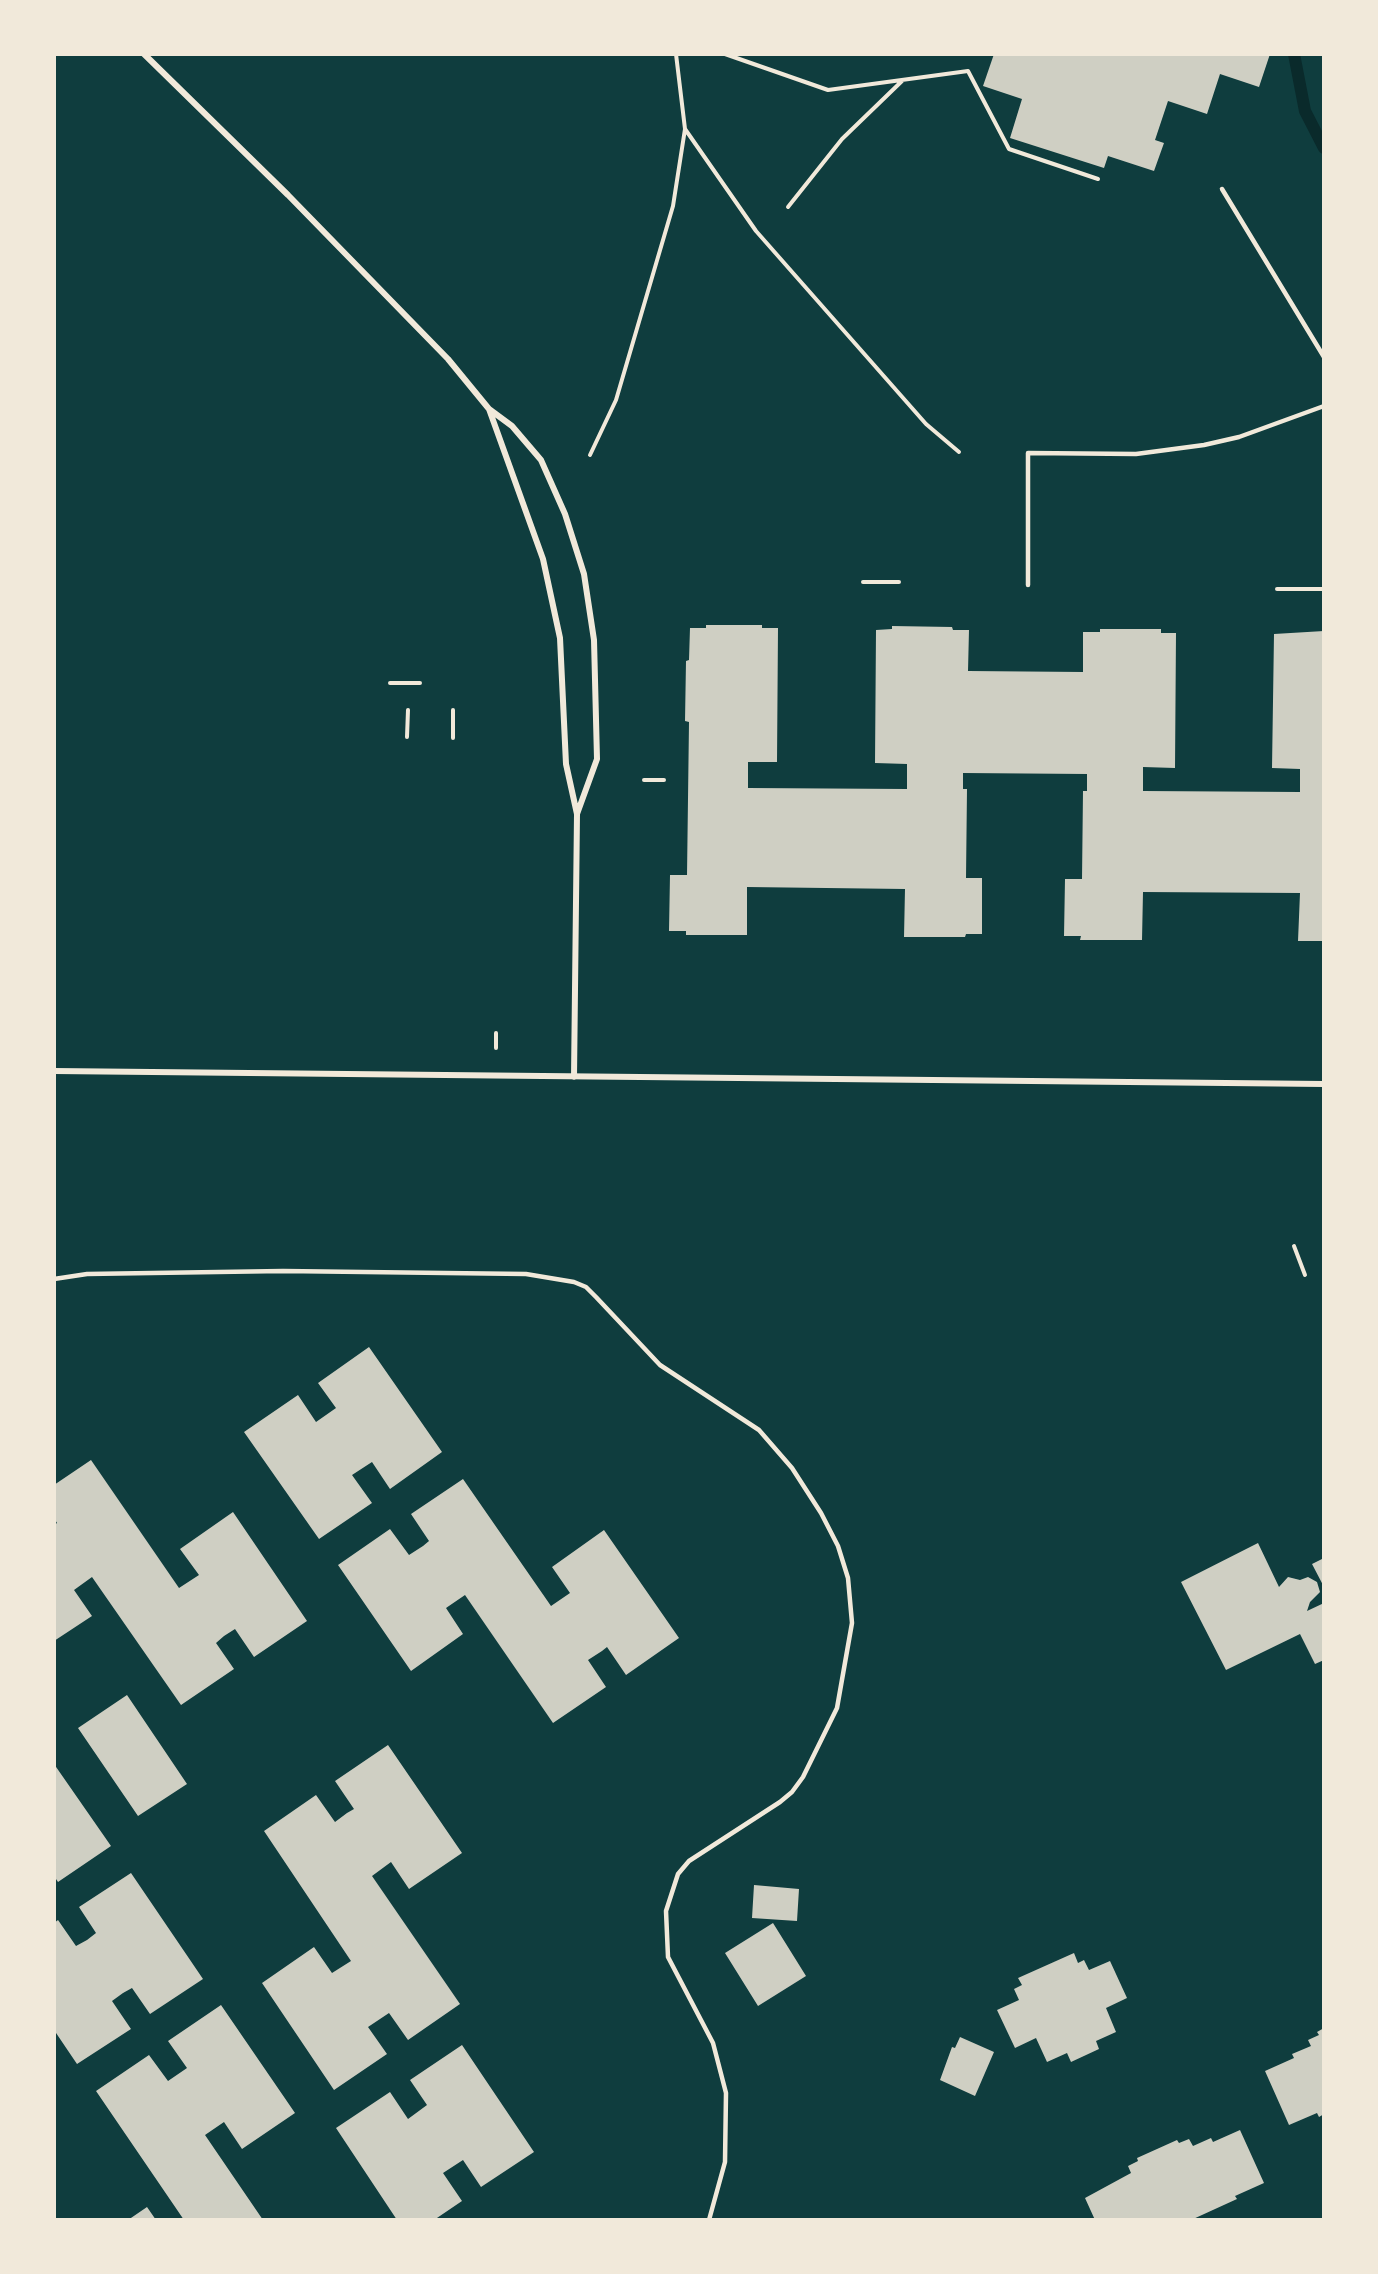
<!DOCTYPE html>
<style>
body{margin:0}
#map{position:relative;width:1378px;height:2274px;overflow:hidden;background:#0f3d3e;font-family:Cabin,sans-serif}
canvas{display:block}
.frame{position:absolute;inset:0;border:56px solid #f1e9da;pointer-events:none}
</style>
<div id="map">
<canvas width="1378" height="2274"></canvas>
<div class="frame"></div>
</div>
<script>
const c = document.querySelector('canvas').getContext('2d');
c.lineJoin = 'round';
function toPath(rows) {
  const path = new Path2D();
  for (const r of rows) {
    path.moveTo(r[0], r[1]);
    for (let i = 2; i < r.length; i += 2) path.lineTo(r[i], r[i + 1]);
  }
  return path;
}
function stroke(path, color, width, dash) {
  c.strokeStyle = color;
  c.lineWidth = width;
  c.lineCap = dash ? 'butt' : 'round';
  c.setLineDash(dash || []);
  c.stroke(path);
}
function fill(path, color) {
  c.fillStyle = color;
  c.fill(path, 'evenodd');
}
stroke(toPath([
 [1294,54,1305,111,1324,148]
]), '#0a2a2b', 12);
fill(toPath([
 [994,54,1270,54,1259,87,1220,74,1207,114,1168,101,1155,140,1164,143,1154,171,1108,156,1104,168,1010,138,1022,99,983,86],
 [706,625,762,625,762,628,778,628,777,762,748,762,748,788,907,789,907,764,875,763,876,630,892,629,892,626,952,627,953,630,969,630,968,671,1083,672,1083,632,1100,632,1100,629,1161,629,1161,633,1176,633,1175,768,1143,767,1143,791,1300,792,1300,769,1272,768,1274,634,1324,631,1324,941,1298,941,1300,893,1143,892,1142,940,1080,940,1081,936,1064,936,1065,879,1082,879,1083,791,1087,791,1087,774,963,773,963,789,967,789,966,878,982,878,982,934,966,934,965,937,904,937,905,889,747,887,747,935,686,935,686,931,669,931,670,875,687,875,689,722,685,721,686,661,689,660,690,628,706,628],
 [369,1347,442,1452,390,1489,372,1462,352,1475,372,1503,319,1539,244,1432,298,1395,316,1422,336,1408,318,1383],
 [91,1460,179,1588,199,1575,180,1549,233,1512,307,1621,254,1657,235,1629,224,1636,216,1643,234,1669,181,1705,92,1577,74,1590,92,1616,54,1641,54,1525,57,1523,54,1518,54,1485],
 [463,1479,551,1606,570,1593,552,1567,604,1530,679,1638,626,1675,607,1647,602,1651,588,1660,606,1687,553,1723,465,1595,446,1608,463,1634,411,1671,338,1565,390,1529,409,1555,423,1546,429,1541,411,1514],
 [1258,1543,1279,1587,1288,1577,1300,1580,1308,1577,1317,1582,1320,1592,1310,1602,1307,1611,1324,1603,1324,1660,1315,1664,1300,1634,1226,1670,1181,1582],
 [1324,1558,1324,1587,1312,1564],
 [127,1695,187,1784,138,1816,78,1728],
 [388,1745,462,1853,409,1889,391,1862,372,1876,460,2004,408,2040,389,2013,368,2027,387,2054,334,2090,262,1983,314,1947,332,1973,351,1961,264,1831,316,1795,335,1822,347,1813,354,1809,335,1781],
 [54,1764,111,1846,58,1882,54,1876],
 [131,1873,203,1979,150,2014,132,1988,123,1993,112,2001,131,2029,77,2064,54,2030,54,1923,58,1920,76,1946,87,1940,96,1933,79,1907],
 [754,1885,799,1889,797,1921,752,1918],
 [773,1923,806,1976,758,2006,725,1953],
 [1074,1953,1078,1963,1084,1960,1089,1970,1110,1961,1127,1998,1106,2008,1116,2032,1096,2041,1099,2049,1071,2062,1067,2053,1047,2062,1036,2038,1015,2048,997,2010,1019,2000,1014,1989,1022,1985,1018,1978],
 [221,2005,295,2113,242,2149,224,2122,205,2135,263,2220,184,2220,96,2091,149,2055,168,2081,187,2068,168,2041],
 [1324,2028,1324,2114,1319,2117,1317,2113,1289,2125,1265,2071,1294,2058,1292,2054,1311,2046,1308,2040,1319,2035,1317,2032],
 [960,2037,994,2052,975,2096,940,2080,952,2047,955,2048],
 [462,2045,534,2152,481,2187,463,2160,443,2173,462,2201,434,2220,397,2220,336,2128,390,2092,408,2119,427,2105,410,2080],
 [1240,2130,1264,2183,1235,2196,1237,2199,1191,2220,1095,2220,1085,2198,1131,2173,1128,2166,1138,2161,1137,2158,1177,2140,1179,2143,1189,2139,1193,2146,1211,2138,1213,2142],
 [147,2207,156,2220,128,2220]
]), '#cfcfc3');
stroke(toPath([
 [725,54,828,90,968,71,1009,149,1098,179],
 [685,129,756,231,926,424,959,452],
 [788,207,842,139,902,81],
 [590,455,616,400,673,206,685,129,676,54],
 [863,582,899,582],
 [1277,589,1324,589],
 [390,683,420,683],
 [407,737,408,710],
 [453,738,453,710],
 [644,780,664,780],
 [496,1033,496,1048],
 [1294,1246,1305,1275]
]), '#f1e9da', 4);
stroke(toPath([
 [1222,189,1324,357],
 [1028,585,1028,453,1136,454,1204,445,1239,437,1324,406],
 [54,1279,87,1274,283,1271,526,1274,574,1282,586,1287,596,1297,660,1365,759,1430,792,1468,821,1513,838,1546,848,1578,852,1623,837,1708,803,1777,792,1792,780,1802,689,1861,678,1874,666,1911,668,1957,713,2043,726,2093,725,2162,709,2220]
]), '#f1e9da', 4.5);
stroke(toPath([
 [144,54,288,195,448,359,489,409],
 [54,1071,1324,1084],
 [574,1077,577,814,566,764,560,638,543,559,489,409,512,426,541,460,565,514,584,574,594,640,597,759,577,814]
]), '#f1e9da', 6);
</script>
